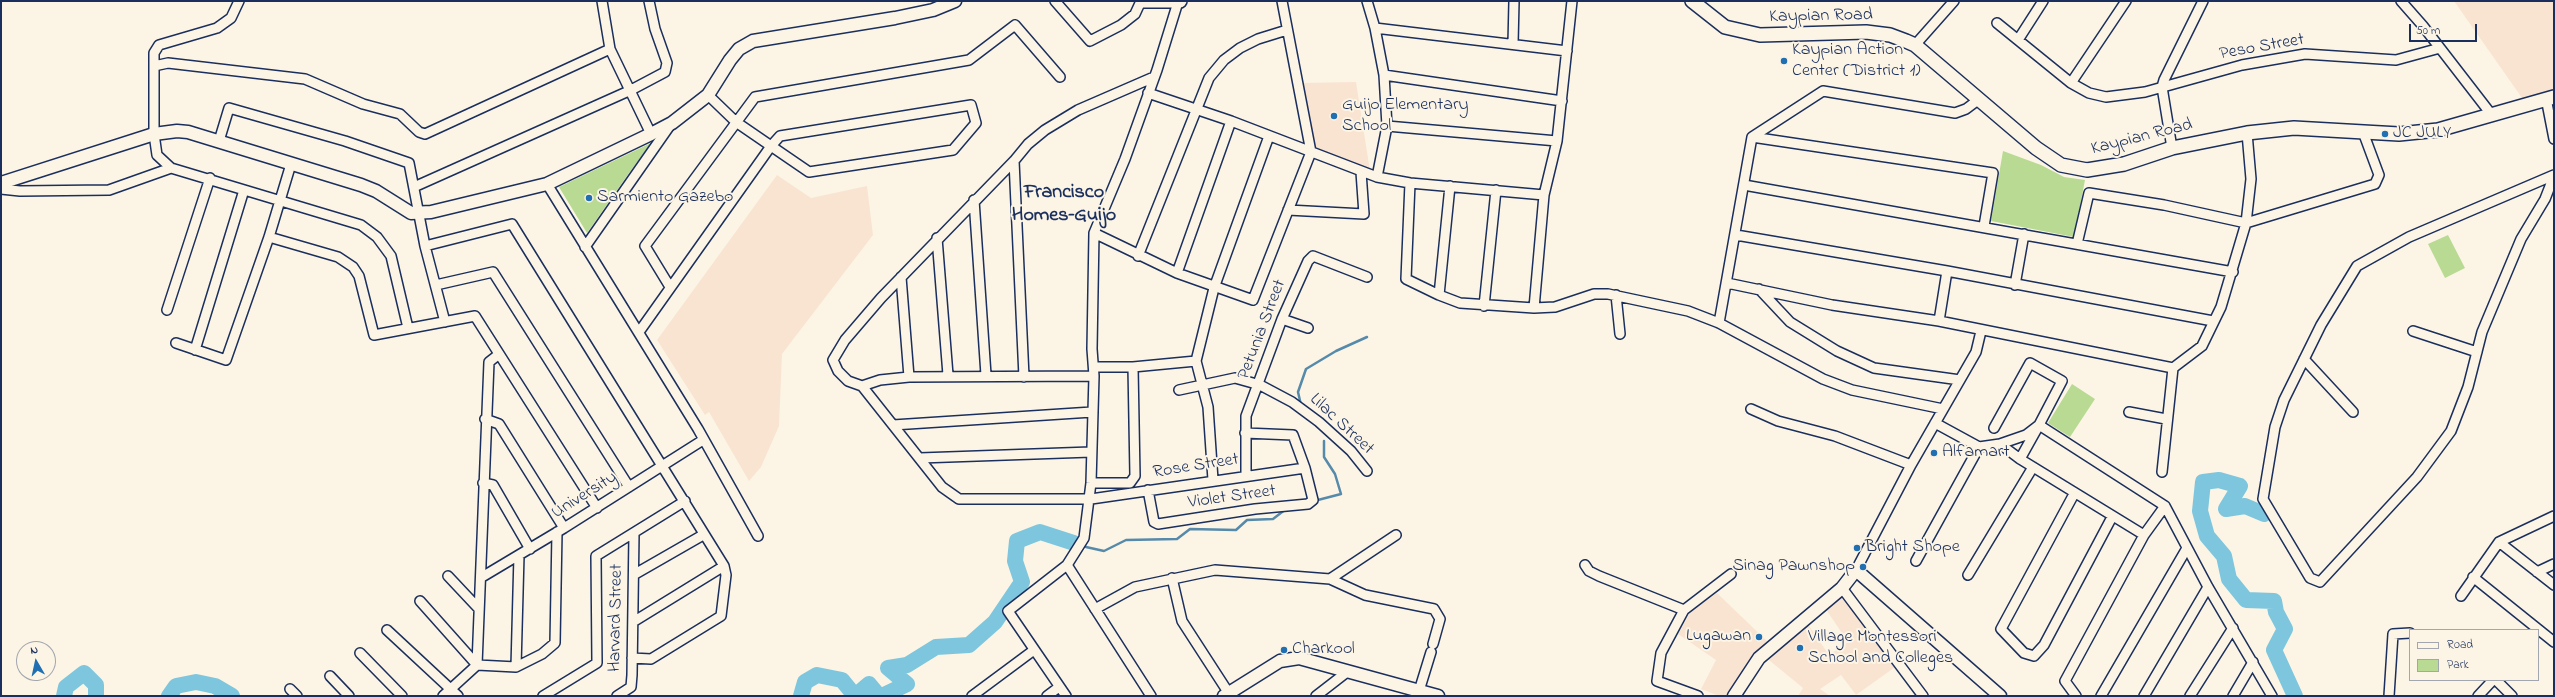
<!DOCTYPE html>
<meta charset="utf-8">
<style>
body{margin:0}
#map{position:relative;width:2555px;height:697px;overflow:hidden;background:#fcf5e5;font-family:"Indie Flower",sans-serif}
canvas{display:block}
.frame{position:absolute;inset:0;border:2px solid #1b2f5e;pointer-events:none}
.legend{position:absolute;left:2409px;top:629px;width:130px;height:52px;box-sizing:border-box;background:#fcf5e5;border:1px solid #a2a6af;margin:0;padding:5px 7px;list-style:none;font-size:12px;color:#1b2f5e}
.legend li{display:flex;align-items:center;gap:8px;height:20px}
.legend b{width:20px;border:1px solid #a2a6af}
.north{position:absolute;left:16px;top:641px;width:40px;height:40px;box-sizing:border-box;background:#fcf5e5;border:1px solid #a2a6af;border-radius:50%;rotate:351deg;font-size:11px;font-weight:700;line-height:16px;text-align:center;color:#1b2f5e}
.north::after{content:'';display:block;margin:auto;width:14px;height:18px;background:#1f6fb2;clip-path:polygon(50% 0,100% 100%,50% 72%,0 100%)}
.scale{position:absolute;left:2409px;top:24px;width:68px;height:18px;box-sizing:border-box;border:2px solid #1b2f5e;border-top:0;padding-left:5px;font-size:12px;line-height:14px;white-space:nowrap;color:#1b2f5e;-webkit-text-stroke:3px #fcf5e5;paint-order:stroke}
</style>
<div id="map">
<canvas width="2555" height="697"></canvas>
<div class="frame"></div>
<ul class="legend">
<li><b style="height:5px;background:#fcf5e5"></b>Road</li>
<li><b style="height:11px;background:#b9da93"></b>Park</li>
</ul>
<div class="north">N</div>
<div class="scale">50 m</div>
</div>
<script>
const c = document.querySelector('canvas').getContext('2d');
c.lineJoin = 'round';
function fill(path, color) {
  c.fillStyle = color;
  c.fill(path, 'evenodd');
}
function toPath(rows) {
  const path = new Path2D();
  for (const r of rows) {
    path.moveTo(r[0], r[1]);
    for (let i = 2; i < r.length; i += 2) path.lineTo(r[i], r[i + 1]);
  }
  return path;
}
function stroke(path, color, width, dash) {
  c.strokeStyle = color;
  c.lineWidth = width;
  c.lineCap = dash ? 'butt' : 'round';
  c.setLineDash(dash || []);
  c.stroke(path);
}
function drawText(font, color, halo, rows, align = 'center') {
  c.font = font + ' "Indie Flower",sans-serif';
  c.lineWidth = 4;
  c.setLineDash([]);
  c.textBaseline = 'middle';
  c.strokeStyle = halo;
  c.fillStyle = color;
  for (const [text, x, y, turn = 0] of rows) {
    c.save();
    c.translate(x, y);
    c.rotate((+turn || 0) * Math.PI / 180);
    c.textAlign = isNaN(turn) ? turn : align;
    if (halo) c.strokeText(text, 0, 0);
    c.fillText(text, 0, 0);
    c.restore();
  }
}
fill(toPath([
 [2454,1,2554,1,2554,92,2522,98],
 [1356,82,1370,171,1313,149,1302,83],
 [777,175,811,198,867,186,873,235,782,354,779,426,761,467,749,481,709,412,705,415,657,340],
 [1717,593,1769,643,1744,668,1730,696,1719,696,1701,689,1716,660,1678,634,1691,611],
 [1845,593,1898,665,1856,695,1841,675,1820,689,1830,696,1798,696,1803,688,1764,656,1807,623,1829,655,1848,642,1825,608]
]), '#f9e4d1');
fill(toPath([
 [651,143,629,173,587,233,559,187],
 [2003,151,2041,165,2064,177,2085,180,2074,237,1991,221],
 [2448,235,2465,268,2445,278,2428,244],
 [2072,384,2095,399,2070,437,2048,423]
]), '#b9da93');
stroke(toPath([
 [1301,405,1298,392,1306,369,1336,351,1367,337],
 [1314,501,1341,494,1335,474,1324,457,1324,441],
 [1086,547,1104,551,1126,540,1177,539,1190,529,1236,530,1247,520,1273,519,1286,509]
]), '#568aab', 2.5);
stroke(toPath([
 [2264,514,2245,506,2226,509,2240,486,2219,480,2203,482,2200,511,2207,536,2224,556,2229,579,2246,600,2274,601,2276,612,2285,629,2274,650,2295,696],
 [64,696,66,687,84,673,96,685,96,696],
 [169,696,176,686,196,682,215,686,232,696],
 [801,696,805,682,817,675,842,680,855,696],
 [855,696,869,684,879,696],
 [882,696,907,684,888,668,907,665,936,647,969,645,995,622,1022,582,1015,561,1017,541,1040,532,1074,543]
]), '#7dc6de', 16);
const minor = toPath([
 [239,1,231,18,217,28,159,45,154,53,154,134,157,155,171,168,361,225,377,237,391,256,408,328],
 [602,1,610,49],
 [1055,1,1090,41,1121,25,1135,14,1141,1],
 [1367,1,1375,28],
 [2401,1,2423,26,2491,114],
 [1997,23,2071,83,2089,93,2106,97,2145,92,2242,65,2305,54,2396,60,2440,48],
 [2018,40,2043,1],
 [1513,44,1514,1],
 [1915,45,1954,1],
 [154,66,168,63,305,79,363,104,400,114,419,132,425,134,610,49,651,134],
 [1384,75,1562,101],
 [2071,83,2126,1],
 [1148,93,1231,121,1377,177,1410,183,1544,195],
 [2546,98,2554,139],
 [1387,126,1557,141],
 [1752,137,1993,173,1984,226],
 [219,141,229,108,345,141,409,163,425,246,445,322],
 [2172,148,2162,87,2164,80,2203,1],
 [1014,161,1024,377],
 [2554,175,2409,237,2357,266,2321,325,2284,400,2275,427,2263,499,2310,578,2320,582,2417,477,2451,431,2468,387,2482,332,2521,239,2545,199,2554,176],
 [1377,177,1387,126,1384,75,1375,28,1567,51],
 [1410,183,1406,279,1439,295,1460,303,1534,308,1555,307,1594,294,1608,294,1688,311,1719,323,1823,379,1852,390,1943,409],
 [547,184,698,429,758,536],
 [1744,185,2233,272],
 [414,187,631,90,665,72,667,63,655,29,649,1],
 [1,189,20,191,109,190,171,168],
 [974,200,986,375],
 [1288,210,1364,214,1361,172],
 [1094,233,1177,273,1253,300,1311,152,1282,1],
 [1736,235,1947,271,2213,321],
 [269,237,338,257,353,267,359,276,374,335,475,316,597,508],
 [937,238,948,375],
 [2077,244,2089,193,2164,205,2246,223,2375,184,2379,175,2363,132],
 [425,246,512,224,724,566,726,575,721,616,651,659,632,658],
 [585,247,671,124],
 [1138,256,1209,78,1224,60,1240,48,1258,39,1287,30],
 [1177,273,1231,121],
 [901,277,909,377],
 [1727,283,1832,305,1939,321,2173,368],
 [436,285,493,272,629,487],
 [2015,285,2024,234],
 [670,287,645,246,755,97,969,60,1015,25,1060,77],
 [1759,289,1790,322,1837,351,1874,368,1960,380],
 [1439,295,1450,186],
 [1616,295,1620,334],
 [1484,306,1496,190],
 [1534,308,1544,195,1557,141,1572,1],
 [167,310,210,178],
 [1282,319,1308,328],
 [1939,321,1947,271],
 [1719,323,1752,137,1823,91,1955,113,1966,109,1978,100],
 [2413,331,2477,352],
 [639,332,771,146,780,136,971,105,976,123,953,150,809,172,771,146,736,122,708,95],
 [176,343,226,360,269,237,291,164],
 [195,350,244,190],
 [2304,359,2353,412],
 [1196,361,1208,407,1213,480],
 [1133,367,1196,361,1214,288,1269,136],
 [1094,376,909,377,880,380,862,386,848,381,838,371,833,360,845,340,881,298,1014,161,1028,144,1045,130,1078,110,1154,77],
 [862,386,942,487,959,499,1091,499,1305,468],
 [1179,390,1235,378,1260,385,1292,402,1319,422,1351,451,1367,471],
 [1751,409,1778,421,1835,436,1911,465],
 [2129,412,2166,419],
 [485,419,499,424,564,528],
 [1935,423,1979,447,2000,444,2026,435,2039,425,2020,459,2000,444],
 [893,425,1092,412],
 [1994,428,2030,363,2062,381,2039,425,2165,506,2208,587,2272,696],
 [920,458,1091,452],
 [2020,459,2144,535],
 [2162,472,2173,368,2202,346,2221,307,2246,223,2251,179,2247,133],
 [1246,475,1246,416,1282,319,1308,261,1313,256,1367,277],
 [483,483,493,485,530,549],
 [1091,483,1130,483,1135,476,1133,367,1094,367],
 [1148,490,1154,522,1158,524,1255,509,1308,504,1313,500,1305,468,1293,435,1245,433],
 [2074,494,2001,629,2024,653,2034,656,2044,645,2112,517],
 [1396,535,1330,579,1365,595,1434,609,1440,619,1433,644],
 [2499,542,2554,585],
 [1916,561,1979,447],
 [1067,565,1151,696],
 [1585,565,1589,571,1599,576,1684,610],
 [1856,570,1911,465,1976,352,1981,331],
 [2537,572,2554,564],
 [635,574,703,535],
 [1968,575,2033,467],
 [448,576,479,609],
 [482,577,564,528,703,440],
 [2473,577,2554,642],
 [1172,578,1182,621,1228,692],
 [1842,588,1923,696],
 [2461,596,2499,542,2554,516],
 [420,601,477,665],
 [1095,609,1135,587,1215,570,1330,579],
 [633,622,724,566],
 [387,630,458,696],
 [360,653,402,696],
 [477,665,489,362,498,355],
 [477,665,516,667,542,654,555,643,557,532],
 [516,667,519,555],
 [330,676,349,696],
 [2496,680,2512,696],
 [290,689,297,696],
 [1419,691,1431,652],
 [443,696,477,665],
 [543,696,597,663,596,556,685,501],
 [617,696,631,687,632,675,634,533],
 [972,696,1034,650],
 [1047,696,1059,687],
 [1066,696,1008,611,1067,565,1084,538,1091,483,1094,376,1092,349,1094,233,1125,159,1157,70,1178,2],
 [1316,696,1347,672],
 [1698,696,1657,681,1661,653,1684,610,1731,574],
 [2076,696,2065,681,2144,535,2165,506],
 [2101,696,2187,548],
 [2144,696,2208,587],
 [2190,696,2233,628],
 [2233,696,2253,662],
 [2389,696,2393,634,2410,633],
 [2478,696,2493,680]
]);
const tertiary = toPath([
 [1,183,154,134,177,131,188,132,361,185,376,191,411,213,431,212,547,184,651,134,672,123,708,95,730,60,739,49,753,41,895,18,933,10,955,1],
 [1224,696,1280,661,1299,658,1438,696],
 [1734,696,1759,658,1842,588,1856,570,2000,696]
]);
const secondary = toPath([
 [1143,1,1180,1],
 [1692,1,1725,27,1760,35,1866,32,1890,35,1906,41,1915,45,2036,148,2061,165,2087,170,2124,164,2172,148,2247,133,2294,128,2399,134,2438,130,2554,97]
]);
stroke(minor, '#1b2f5e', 12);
stroke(tertiary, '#1b2f5e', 15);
stroke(secondary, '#1b2f5e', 16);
stroke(minor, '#fcf5e5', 9);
stroke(tertiary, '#fcf5e5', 12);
stroke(secondary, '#fcf5e5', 13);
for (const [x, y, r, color] of [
 [1784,61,4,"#1f6fb2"],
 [1334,116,4,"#1f6fb2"],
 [2385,134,4,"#1f6fb2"],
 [589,198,4,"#1f6fb2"],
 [1934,453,4,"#1f6fb2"],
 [1857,548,4,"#1f6fb2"],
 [1863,567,4,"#1f6fb2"],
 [1759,637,4,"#1f6fb2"],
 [1800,648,4,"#1f6fb2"],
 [1284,650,4,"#1f6fb2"]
]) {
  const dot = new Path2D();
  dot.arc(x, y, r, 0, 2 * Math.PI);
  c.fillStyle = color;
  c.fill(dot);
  stroke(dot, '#fcf5e5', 1.5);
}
drawText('18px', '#1b2f5e', '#fcf5e5', [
 ["Kaypian Road",1821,17,-1],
 ["Peso Street",2262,48,-10],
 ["Kaypian Road",2142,138,-14],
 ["Petunia Street",1263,330,-69],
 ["Lilac Street",1341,425,43],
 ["Rose Street",1196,467,-9],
 ["University",585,496,-32],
 ["Violet Street",1232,498,-8],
 ["Harvard Street",617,618,-89]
]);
drawText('18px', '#1b2f5e', '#fcf5e5', [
 ["Kaypian Action",1792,51],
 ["Center (District 1)",1792,72],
 ["Guijo Elementary",1342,106],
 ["School",1342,127],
 ["JC JULY",2393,134],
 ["Sarmiento Gazebo",597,198],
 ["Alfamart",1942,453],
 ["Bright Shope",1865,548],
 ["Sinag Pawnshop",1855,567,"right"],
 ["Lugawan",1751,637,"right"],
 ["Village Montessori",1808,638],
 ["School and Colleges",1808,659],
 ["Charkool",1292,650]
], 'left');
drawText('bold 20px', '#1b2f5e', '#fcf5e5', [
 ["Francisco",1064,194],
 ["Homes–Guijo",1064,217]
]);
</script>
